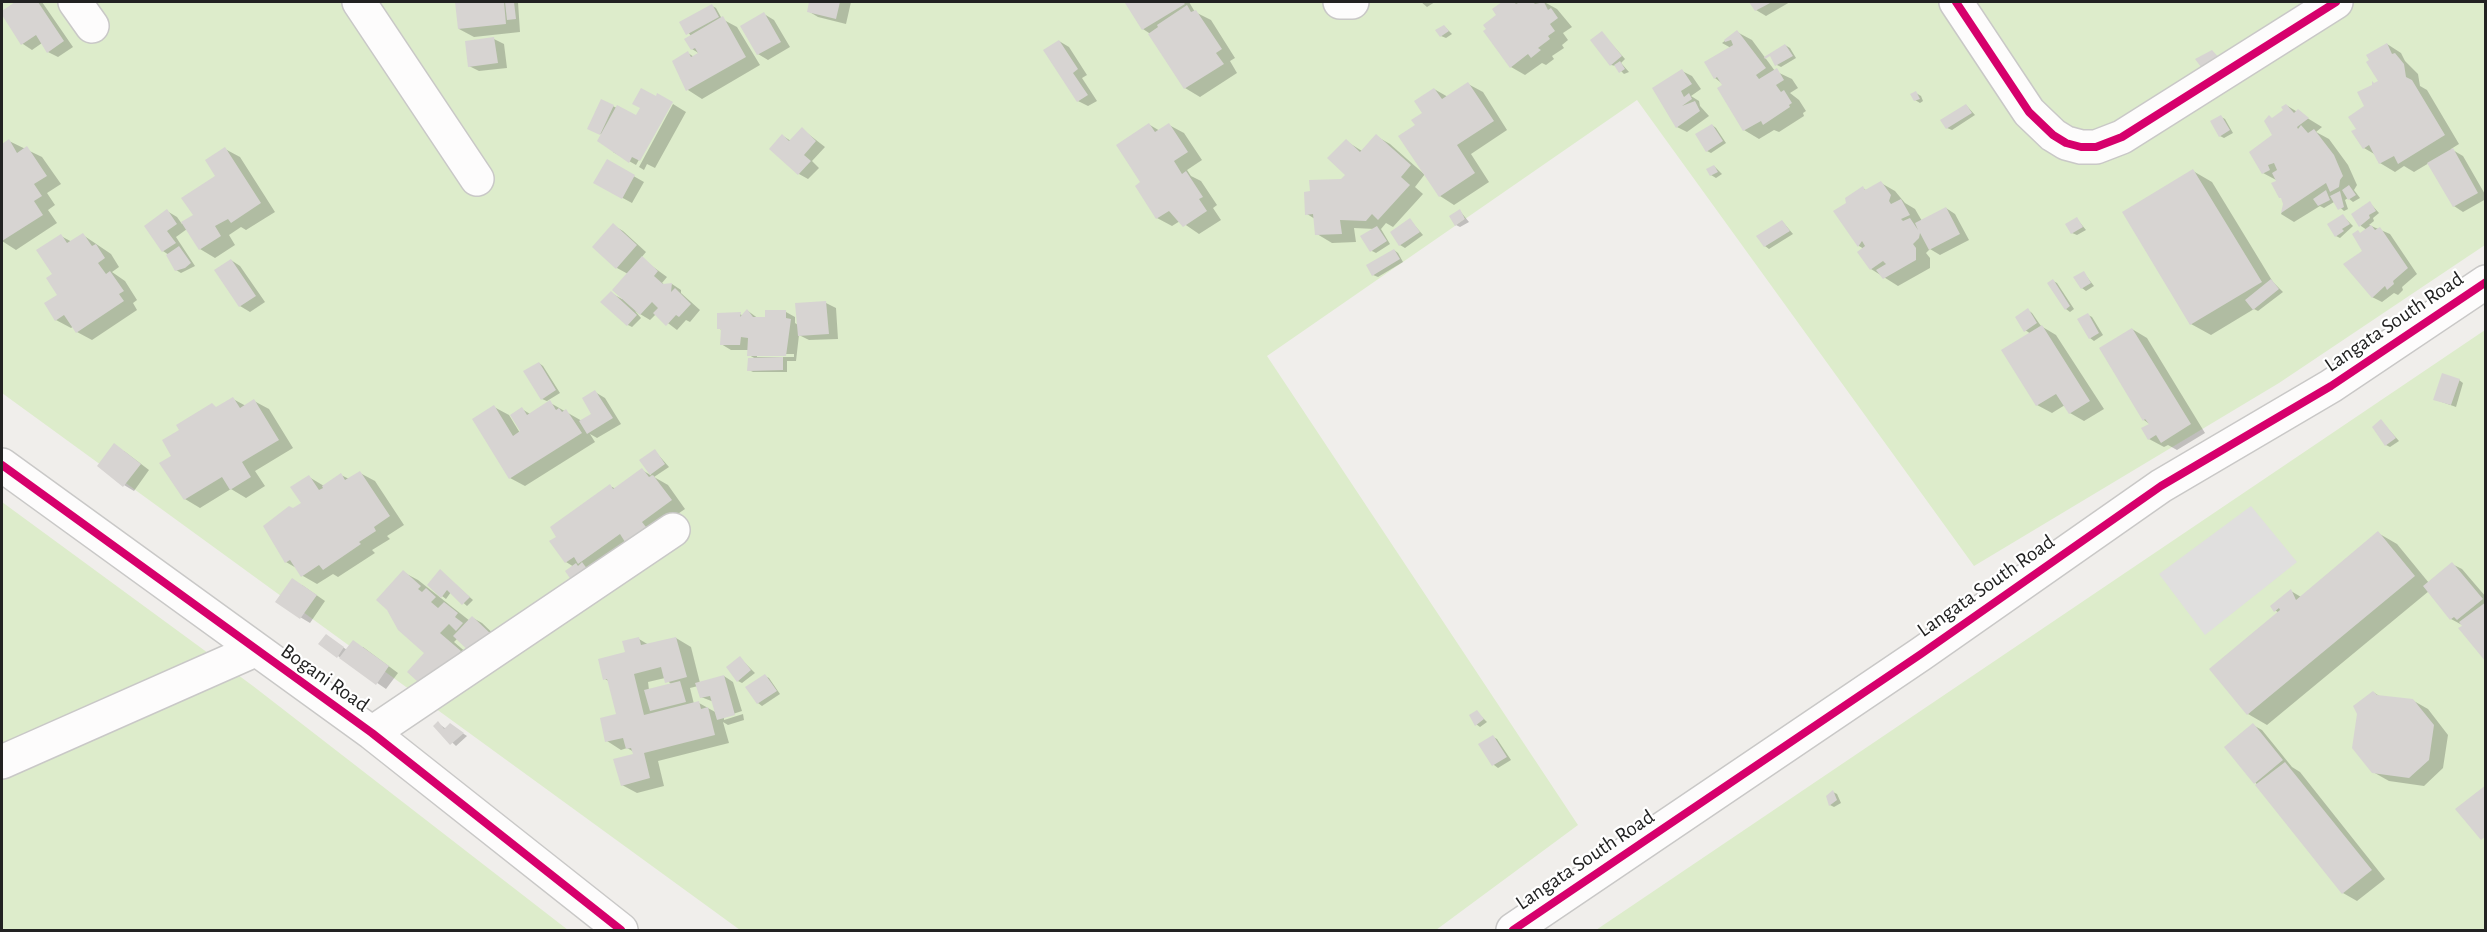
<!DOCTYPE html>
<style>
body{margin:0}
#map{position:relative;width:2487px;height:932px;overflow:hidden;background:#f0eeeb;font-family:"Alegreya Sans",sans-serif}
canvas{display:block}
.frame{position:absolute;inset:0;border:3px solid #222;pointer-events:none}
</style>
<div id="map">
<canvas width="2487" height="932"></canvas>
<div class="frame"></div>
</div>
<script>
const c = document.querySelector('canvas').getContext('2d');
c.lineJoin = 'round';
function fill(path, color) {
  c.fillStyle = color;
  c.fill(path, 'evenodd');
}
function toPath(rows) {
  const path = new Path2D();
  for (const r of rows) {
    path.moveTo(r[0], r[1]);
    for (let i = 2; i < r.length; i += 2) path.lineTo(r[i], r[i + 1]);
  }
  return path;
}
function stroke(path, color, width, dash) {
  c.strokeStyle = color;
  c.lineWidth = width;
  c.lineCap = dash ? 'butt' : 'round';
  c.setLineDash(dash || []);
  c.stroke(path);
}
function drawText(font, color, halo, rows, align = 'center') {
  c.font = font + ' "Alegreya Sans",sans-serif';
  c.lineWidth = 4.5;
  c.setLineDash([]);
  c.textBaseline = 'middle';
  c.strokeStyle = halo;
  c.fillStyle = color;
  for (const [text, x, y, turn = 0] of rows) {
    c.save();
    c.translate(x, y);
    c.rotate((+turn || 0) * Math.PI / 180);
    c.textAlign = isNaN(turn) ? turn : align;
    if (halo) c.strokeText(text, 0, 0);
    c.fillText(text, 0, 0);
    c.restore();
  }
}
fill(toPath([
 [2,2,2485,2,2485,245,2279,383,1974,566,1637,100,1267,356,1578,825,1436,930,740,930,2,393],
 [2485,330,2485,930,1596,930],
 [2,502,253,686,568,930,2,930]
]), '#ddeccb');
fill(toPath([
 [2251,506,2297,562,2205,635,2159,574]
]), '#e0dfde');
fill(toPath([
 [18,2,42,2,73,47,58,57,48,52,42,43,32,50,23,44,2,13],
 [456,2,518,2,520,32,474,37,459,29],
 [811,2,851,2,846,24,818,17,808,11],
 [1130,2,1189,2,1195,12,1211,20,1235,58,1230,61,1237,73,1200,97,1185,88,1149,33,1143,29,1127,3],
 [1421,2,1435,2,1427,7],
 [1504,2,1548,2,1546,3,1557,9,1572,27,1563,33,1568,40,1562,45,1564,48,1552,56,1554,59,1546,65,1542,63,1525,75,1511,67,1498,15,1494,9],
 [1751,2,1790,2,1766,16,1756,10],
 [712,6,716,8,722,19,737,27,760,65,702,99,688,90,680,77,688,53,694,57,700,54,692,49,691,36,681,23],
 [764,14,774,20,790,47,768,60,758,54],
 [1444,26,1452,34,1446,38,1441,36],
 [1737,32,1752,40,1775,71,1792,79,1798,88,1790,93,1799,100,1806,111,1803,113,1804,116,1779,132,1774,130,1759,139,1744,130,1724,85,1715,78,1731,48,1722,43],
 [1602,33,1625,59,1621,63,1629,72,1624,74,1616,66,1611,65],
 [494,39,504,44,507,68,479,71,469,66],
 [1059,41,1069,47,1087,75,1082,78,1097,101,1088,106,1078,101],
 [2387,44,2401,53,2405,61,2418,74,2420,86,2427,90,2459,144,2451,149,2463,156,2486,196,2486,199,2463,212,2454,206,2429,163,2414,172,2404,166,2395,172,2380,163,2376,155,2364,148,2358,130,2366,107,2381,81],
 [1785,45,1790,48,1796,58,1781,67,1777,65],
 [1682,71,1692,76,1701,89,1691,96,1699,101,1700,106,1709,116,1687,132,1677,127],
 [1468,84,1483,92,1507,130,1471,154,1489,182,1454,205,1440,196,1425,174,1415,187,1423,194,1393,227,1386,223,1381,229,1390,244,1376,253,1372,251,1375,229,1354,228,1356,242,1332,243,1317,234,1315,219,1307,214,1347,175,1346,141,1362,151,1376,136,1390,144,1424,174,1417,126,1434,89,1448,97],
 [1916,93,1921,96,1923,101,1920,103,1915,100],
 [658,95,672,104,670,104,636,165,613,152,615,150,602,135,589,128,602,101,636,117],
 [673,104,686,112,655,168,647,164,644,170,639,167],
 [1966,105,1975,115,1952,130,1947,128],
 [2286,105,2322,127,2316,132,2329,139,2348,165,2357,185,2354,190,2360,198,2353,202,2348,198,2345,200,2348,209,2344,211,2334,202,2324,208,2320,206,2294,222,2281,214,2285,204,2278,181,2263,173,2274,136,2273,119,2285,110],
 [2221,117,2225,119,2233,133,2224,138,2220,136],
 [1150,125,1160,131,1169,125,1184,133,1202,160,1187,170,1191,176,1201,181,1217,205,1213,208,1221,220,1199,234,1180,221,1172,226,1157,218,1142,183],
 [1712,125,1716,128,1726,143,1711,153,1707,151],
 [802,129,825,147,812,161,819,168,808,179,799,174,783,136,791,141],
 [9,141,42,157,61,184,47,193,55,205,48,210,57,223,16,250,2,241,2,146],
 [225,149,240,157,275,212,246,230,241,227,229,235,235,245,215,258,200,249,187,229,176,237,195,266,181,273,176,270,169,255,163,251,167,211,177,217,182,224,195,216,217,177],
 [607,161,644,182,632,203,595,183],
 [1714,166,1722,174,1716,178,1711,175],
 [2193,171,2212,182,2273,282,2283,292,2258,311,2254,309,2211,335,2191,324],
 [1881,183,1895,191,1905,203,1915,209,1922,221,1946,208,1955,214,1969,240,1940,255,1930,249,1926,253,1930,258,1930,268,1898,286,1871,269,1864,249,1859,246,1835,212,1848,204,1863,188,1867,191],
 [2370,203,2379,213,2373,218,2374,221,2369,225,2390,234,2417,274,2402,287,2403,290,2398,295,2394,293,2382,302,2372,297,2362,234,2367,230,2361,226,2353,214],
 [1460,211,1469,222,1460,227,1456,225],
 [2343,216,2353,226,2340,238,2336,236],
 [2077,219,2086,230,2077,235,2072,233],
 [1410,220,1423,235,1405,248,1400,245],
 [1782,221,1793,234,1769,249,1765,246],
 [613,225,623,231,646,252,641,258,667,277,662,283,665,285,672,284,681,290,681,293,700,310,690,322,686,320,677,330,656,314,650,320,635,311,641,318,632,327,628,325,611,293,622,299,628,274,617,268],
 [83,235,111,254,119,267,112,272,125,281,137,300,133,303,137,310,92,340,77,332,74,326,71,328,56,320,59,295,55,274,61,236,72,242],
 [1394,250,1398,253,1403,262,1378,277,1373,275],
 [231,260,240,266,265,302,250,312,240,306],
 [2084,273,2094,286,2086,291,2082,288],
 [2053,281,2057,283,2074,309,2070,312,2066,309],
 [826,303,836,308,838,339,809,340,799,335,796,361,787,361,787,372,753,372,749,370,756,359,749,355,749,350,731,350,721,344,722,330,718,328,740,314,743,316,748,311,759,319,786,312,795,317,795,323,798,325],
 [757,354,794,354,794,357,757,357],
 [2028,310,2032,313,2041,326,2056,335,2104,409,2084,421,2070,413,2065,405,2052,413,2037,405,2031,334,2025,330],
 [2088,315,2092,317,2103,335,2094,341,2090,338],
 [2132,329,2147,338,2205,433,2177,450,2168,445,2164,447,2149,439,2151,425,2144,420,2101,348],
 [539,363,543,366,560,393,547,401,582,421,594,414,595,392,605,398,621,424,597,438,590,434,595,442,525,486,510,478,494,407,509,415,520,433,522,409,530,414,549,402,542,399],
 [2459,380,2463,383,2456,407,2439,401],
 [233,399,246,406,254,401,269,409,293,448,255,471,265,486,246,498,231,489,200,508,185,499,161,464,173,456],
 [2381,421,2399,441,2390,447,2386,445],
 [124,451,149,470,134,491,124,485],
 [655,451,669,467,654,477,668,485,685,509,594,571,587,567,597,581,566,562,610,486,616,489,642,470,652,476,641,460],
 [360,473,375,481,404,525,387,536,390,539,372,550,375,553,338,577,333,574,317,584,303,576,298,569,286,562,265,526,303,504,309,477,324,486,341,475,349,479],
 [2378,533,2397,544,2429,583,2452,564,2462,569,2486,597,2486,660,2464,626,2451,619,2429,591,2267,725,2248,714,2279,613,2275,610,2291,591,2301,597],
 [440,571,473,600,467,606,451,592,446,599,442,596],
 [403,572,418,580,470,621,473,618,482,623,502,642,458,638,454,642,475,660,426,653],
 [302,585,325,601,310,623,300,617],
 [330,638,347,650,363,647,398,673,386,689,338,656],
 [676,638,691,647,700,683,724,676,733,682,742,711,724,717,724,720,743,714,744,720,728,725,723,722,729,743,658,761,664,786,637,793,622,785,634,752,627,748,621,750,607,741,618,715,610,682,605,679,639,639,649,645],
 [665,678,671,684,649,690,648,682],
 [698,686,701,697,714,702,717,713,699,703,694,704,690,688],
 [740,658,755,673,742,683,738,681],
 [765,676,769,678,780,694,762,706,758,703],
 [2373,692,2381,697,2412,700,2428,709,2448,735,2443,768,2424,786,2389,781,2373,772],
 [1477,712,1487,722,1480,727,1476,724],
 [438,723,446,729,450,725,467,736,456,746,435,726],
 [2253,725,2262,730,2292,767,2300,772,2385,879,2357,901,2343,893,2255,782],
 [1493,737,1497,739,1511,760,1498,768,1494,765,1480,745],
 [1833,792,1837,794,1841,803,1834,807,1830,805]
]), '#0003');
fill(toPath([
 [15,2,38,2,64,41,47,53,36,35,21,45,2,15,2,11],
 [455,2,504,2,506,24,458,29],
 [505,2,514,2,516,19,507,20],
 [809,2,840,2,836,19,807,12],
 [1127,2,1183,2,1185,4,1142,30,1125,3],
 [1502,2,1514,2,1516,4,1520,2,1533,2,1535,4,1544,2,1548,10,1551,8,1558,18,1550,24,1555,31,1548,36,1550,39,1538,48,1541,50,1531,58,1528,54,1510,68,1483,31,1486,29,1483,25,1496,15,1492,9],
 [1749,2,1772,2,1755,11],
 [712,4,719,17,686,35,679,22],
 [1187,5,1191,12,1196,10,1222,49,1216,53,1224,64,1184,89,1148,34,1158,27,1157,25],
 [764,12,781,42,757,55,740,26],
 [723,16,746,57,686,91,672,61,688,51,691,57,698,53,695,48,691,50,684,39],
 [1444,25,1449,31,1440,37,1435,30],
 [1737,30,1766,68,1756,75,1759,79,1777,68,1784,80,1776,85,1781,92,1784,90,1792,103,1789,105,1790,107,1763,125,1761,121,1743,131,1717,88,1722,85,1717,77,1714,79,1704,62,1733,45,1731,40,1725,42,1724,40],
 [1602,31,1622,56,1610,66,1590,40],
 [494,37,498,63,468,67,465,41],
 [1059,40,1078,69,1073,73,1088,95,1077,102,1043,50],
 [2387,43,2392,54,2395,53,2404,64,2406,77,2412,80,2445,135,2398,164,2394,156,2379,164,2369,145,2363,149,2351,131,2356,129,2348,117,2364,106,2357,92,2372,85,2372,81,2374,83,2378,81,2366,62,2369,60,2366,55],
 [1785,44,1793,56,1775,66,1770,56,1765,59,1764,57],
 [2212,50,2221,60,2204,71,2195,59],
 [1620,61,1625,69,1619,73,1614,65],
 [1682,69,1692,84,1681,91,1684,97,1689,93,1692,99,1682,106,1695,101,1700,111,1676,128,1652,88],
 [1468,82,1494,121,1457,145,1475,173,1439,197,1398,136,1415,125,1411,120,1422,113,1414,101,1434,88,1442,99],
 [641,88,656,96,657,93,673,102,640,161,632,157,629,163,597,141,617,105,636,115,640,108,632,104],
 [1916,91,1920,99,1914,101,1910,94],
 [601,99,614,105,600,135,587,129],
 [1966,104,1972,113,1946,129,1940,120],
 [2286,104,2294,113,2298,109,2309,118,2297,127,2298,129,2301,125,2308,133,2314,129,2334,155,2343,176,2340,180,2339,187,2330,192,2326,183,2281,213,2283,204,2281,198,2279,198,2271,183,2276,181,2272,173,2277,170,2274,163,2268,165,2270,170,2262,174,2249,152,2272,135,2264,121,2269,115,2272,118,2283,110,2281,107],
 [2221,115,2230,130,2219,137,2210,121],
 [1149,123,1155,132,1169,123,1188,152,1174,161,1182,174,1186,171,1203,197,1199,199,1207,211,1183,227,1169,211,1156,219,1135,186,1140,182,1116,145],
 [1712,124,1723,141,1706,152,1695,134],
 [802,127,816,141,804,155,811,161,798,175,769,149,782,134,789,141],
 [1376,134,1411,165,1401,177,1410,185,1378,220,1372,214,1366,221,1340,220,1342,234,1315,235,1313,214,1305,215,1304,192,1310,191,1309,180,1341,179,1345,175,1327,158,1346,139,1360,152],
 [9,139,17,153,27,146,47,176,34,184,42,196,34,201,43,215,2,241,2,144],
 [225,147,261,203,231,223,228,219,215,226,221,236,199,250,181,222,193,215,181,198,215,176,205,160],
 [2453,148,2478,193,2453,207,2427,163],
 [607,159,635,175,622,199,593,183],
 [1714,165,1718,172,1710,176,1706,169],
 [2193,169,2262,282,2190,325,2122,212],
 [1881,181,1891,195,1889,201,1891,204,1901,199,1910,215,1901,219,1903,221,1910,218,1918,230,1915,223,1946,207,1960,234,1929,250,1920,233,1919,238,1913,244,1916,248,1916,260,1883,279,1876,270,1886,264,1883,261,1870,270,1857,252,1865,246,1862,241,1858,247,1833,211,1846,203,1845,198,1863,186,1865,190],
 [2349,185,2356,195,2348,200,2342,190],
 [2326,190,2330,200,2318,206,2313,199],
 [2340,191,2344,207,2338,210,2330,196],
 [2370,201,2376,211,2369,215,2370,218,2359,227,2351,214],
 [167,209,177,224,167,231,176,243,162,252,144,226],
 [1460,209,1465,219,1455,226,1449,216],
 [2343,214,2350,224,2342,229,2344,231,2335,237,2327,224],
 [2077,217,2083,227,2071,234,2065,224],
 [1410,218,1420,232,1399,246,1390,232],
 [1782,220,1790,231,1764,247,1756,236],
 [613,223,637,245,616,269,592,247],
 [2371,225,2375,230,2380,227,2408,268,2393,281,2394,284,2387,290,2385,286,2372,298,2343,264,2362,251,2352,234,2358,230,2360,233],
 [1377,226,1387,241,1370,252,1360,236],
 [83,233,92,246,96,244,105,258,98,263,106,274,110,271,124,291,119,294,124,301,76,333,64,315,55,321,44,303,57,295,46,278,52,274,36,250,61,234,67,243],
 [179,246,191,263,185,268,175,271,166,255],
 [1394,249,1400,259,1372,276,1366,265],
 [642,256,658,271,654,276,663,284,672,283,671,292,675,288,691,304,679,317,676,315,666,326,653,313,658,308,652,302,640,315,612,290],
 [231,259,256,296,239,307,214,270],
 [2084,271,2091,283,2081,289,2073,277],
 [2053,279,2070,306,2065,310,2047,283],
 [2271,279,2279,289,2253,310,2245,300],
 [611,291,637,315,627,326,600,302],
 [826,301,829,334,798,336,795,303],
 [2028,308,2037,323,2024,332,2015,317],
 [747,309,753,317,765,317,765,310,786,310,786,318,791,319,786,356,747,356,748,338,741,337,740,345,720,345,721,329,717,329,717,313,741,312,740,317],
 [2088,313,2099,333,2089,339,2077,319],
 [2042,325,2090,401,2069,414,2056,394,2036,406,2001,350],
 [2132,328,2191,424,2161,443,2156,435,2148,440,2141,428,2149,424,2145,419,2143,421,2099,348],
 [783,357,783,370,747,371,748,358],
 [539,362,556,390,541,400,523,371],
 [2442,373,2460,379,2451,405,2433,400],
 [595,390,613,418,587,434,579,421,591,414,582,398],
 [233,397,240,408,254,399,279,440,242,462,251,477,230,490,222,477,184,500,159,463,171,456,162,440,179,430,176,425,212,403,216,407],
 [550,400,556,410,559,408,562,412,566,409,582,433,509,479,472,419,494,405,513,436,520,431,510,415,522,407,527,415],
 [2381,419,2396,438,2385,446,2372,427],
 [114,443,141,464,123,487,97,466],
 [655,449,665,464,650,475,639,460],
 [642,468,649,477,653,475,672,500,642,522,646,527,625,542,620,534,578,564,574,557,565,563,549,541,556,537,550,527,610,484,613,489],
 [360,471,390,516,374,527,376,531,359,542,361,544,323,570,319,565,301,577,290,560,285,563,263,526,289,506,293,508,301,503,290,487,309,475,319,490,323,488,322,486,341,473,345,480],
 [2378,531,2415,576,2247,715,2209,669,2280,610,2279,608,2274,612,2270,606,2291,589,2296,600],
 [582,562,594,578,578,590,565,571,576,563,578,566],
 [2452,562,2483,599,2457,620,2454,617,2450,620,2423,586],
 [440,569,470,597,462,605,447,590,441,598,427,585],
 [403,570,421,586,418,589,422,592,426,588,436,597,431,602,438,608,444,602,458,613,455,617,463,623,456,631,449,624,440,633,461,651,427,690,407,672,424,653,398,630,387,610,376,600],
 [292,578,317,595,300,619,275,602],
 [2486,602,2486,662,2458,628,2462,626,2459,622],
 [472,616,493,636,474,656,453,636],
 [326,634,344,647,337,658,318,644],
 [639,637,641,645,676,637,687,677,665,683,661,667,634,674,644,715,699,701,701,709,708,707,715,735,644,753,650,778,621,786,613,759,633,754,631,748,626,749,623,738,605,742,600,718,616,714,607,679,603,680,598,659,625,652,622,641],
 [353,640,389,666,376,685,339,658],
 [740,656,751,670,737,682,726,667],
 [765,674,777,691,757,704,745,687],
 [724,675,735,715,717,720,710,696,700,698,695,683],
 [680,681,686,702,650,711,644,690],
 [2373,691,2377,695,2413,699,2434,725,2429,760,2409,778,2372,773,2352,748,2357,714,2353,706],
 [1477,710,1484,719,1475,726,1469,715],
 [438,721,444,729,450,723,464,733,450,745,433,726],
 [2253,723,2283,760,2254,784,2224,747],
 [1493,735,1507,757,1492,766,1478,744],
 [2285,762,2372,870,2342,894,2255,785],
 [2486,785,2486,836,2481,840,2455,809],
 [1833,790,1837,800,1829,806,1826,796]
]), '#d7d4d2');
const minor = toPath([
 [75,2,92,26],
 [359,2,477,179],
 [1340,2,1352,2],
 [1956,2,2029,112,2053,135,2066,143,2081,147,2096,147,2122,137,2336,2],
 [2,465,372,733,621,930],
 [372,733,673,530],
 [2,762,255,650],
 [1513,930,1921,654,2161,486,2331,386,2486,282]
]);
stroke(minor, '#c9c8c7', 36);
stroke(minor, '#fdfcfc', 33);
stroke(toPath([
 [1956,2,2029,112,2053,135,2066,143,2081,147,2096,147,2122,137,2336,2],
 [2,465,372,733,621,930],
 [1513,930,1921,654,2161,486,2331,386,2486,282]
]), '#d6006c', 8);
drawText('21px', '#222', '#fff', [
 ["Langata South Road",2394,322,-34],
 ["Langata South Road",1986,586,-35],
 ["Bogani Road",325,678,35],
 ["Langata South Road",1585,860,-34]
]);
</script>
